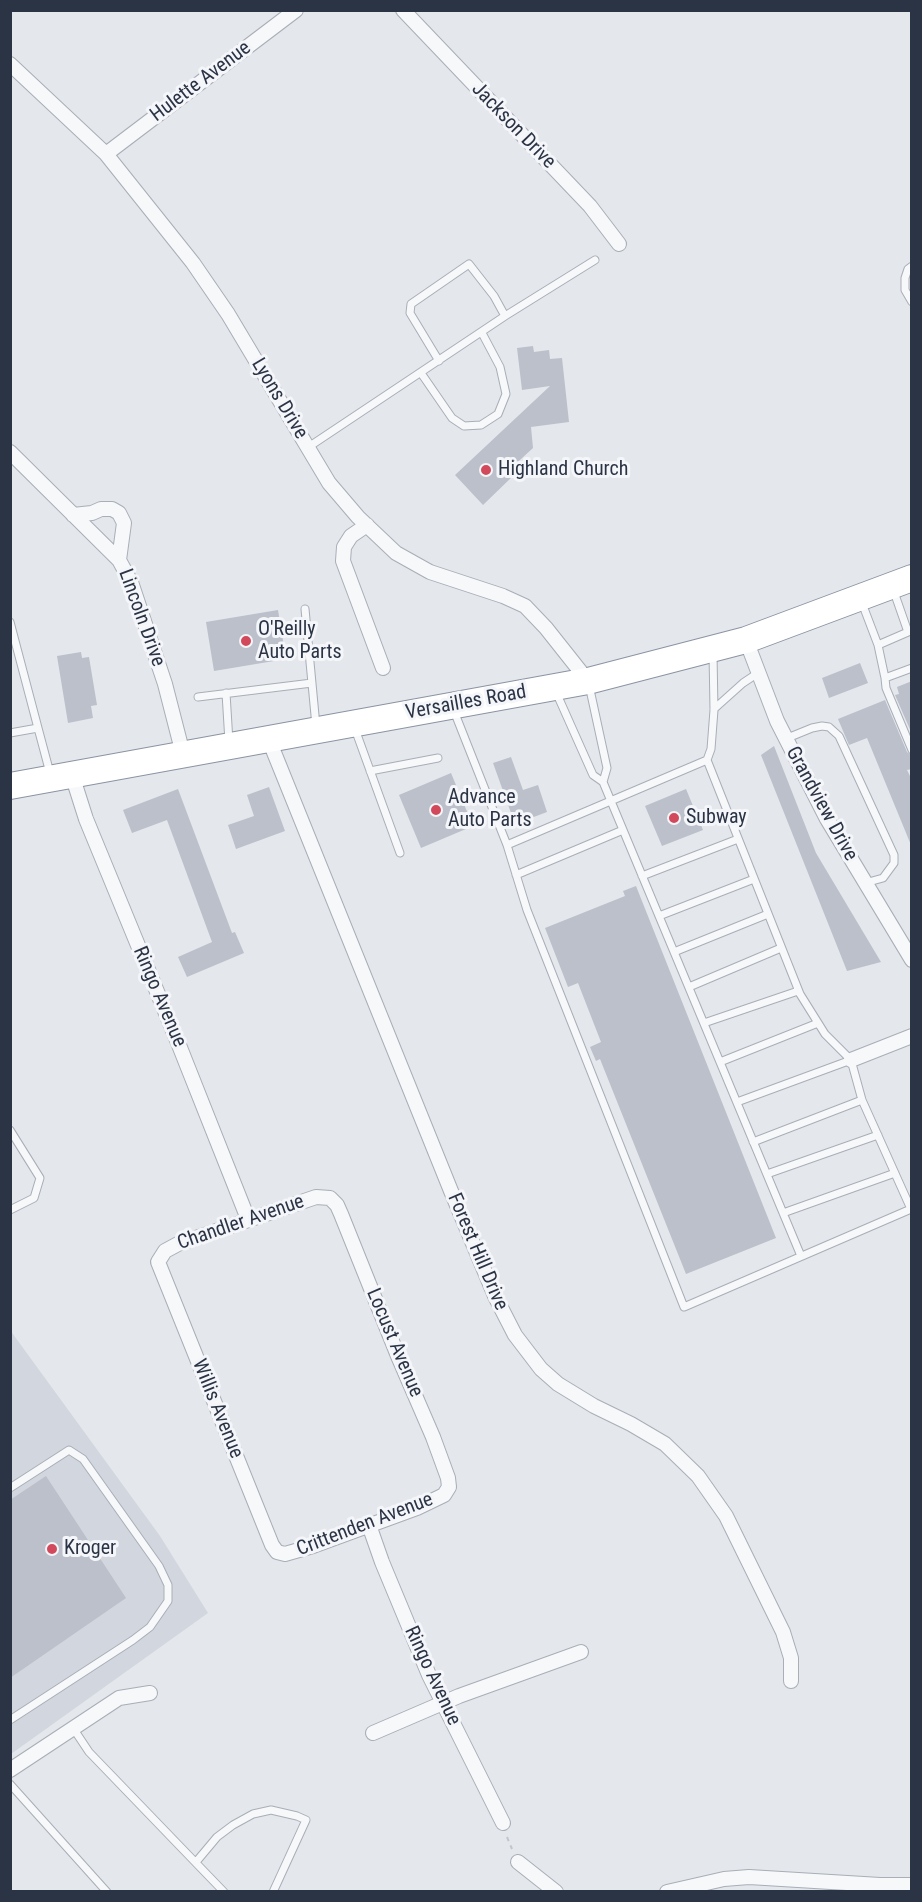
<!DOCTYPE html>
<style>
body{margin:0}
#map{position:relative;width:922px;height:1902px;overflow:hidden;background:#e4e7ec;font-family:"Roboto Condensed",sans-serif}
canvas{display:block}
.frame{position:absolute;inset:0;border:12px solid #2b3445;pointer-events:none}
</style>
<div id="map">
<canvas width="922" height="1902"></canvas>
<div class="frame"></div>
</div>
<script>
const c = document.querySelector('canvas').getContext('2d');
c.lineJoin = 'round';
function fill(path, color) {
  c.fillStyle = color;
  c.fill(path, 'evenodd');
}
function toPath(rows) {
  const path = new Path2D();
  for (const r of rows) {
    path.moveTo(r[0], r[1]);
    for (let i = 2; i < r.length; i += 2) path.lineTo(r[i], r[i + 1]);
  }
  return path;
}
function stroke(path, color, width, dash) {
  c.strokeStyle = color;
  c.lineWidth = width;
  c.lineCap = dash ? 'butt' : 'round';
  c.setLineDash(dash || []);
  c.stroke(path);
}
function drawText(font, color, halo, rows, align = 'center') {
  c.font = font + ' "Roboto Condensed",sans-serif';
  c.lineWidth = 6;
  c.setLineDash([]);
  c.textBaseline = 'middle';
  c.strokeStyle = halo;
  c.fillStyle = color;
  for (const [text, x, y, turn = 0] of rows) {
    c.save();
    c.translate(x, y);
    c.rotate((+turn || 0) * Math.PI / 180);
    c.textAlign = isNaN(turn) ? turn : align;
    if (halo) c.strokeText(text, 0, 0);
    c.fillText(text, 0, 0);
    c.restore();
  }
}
fill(toPath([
 [10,1330,160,1536,208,1613,11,1754]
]), '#d2d6de');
fill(toPath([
 [533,346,534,352,549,350,550,359,562,358,569,422,531,427,533,448,509,470,514,475,483,505,455,475,550,386,522,390,517,348],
 [278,610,286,659,214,671,206,622],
 [81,652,82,658,89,657,97,705,91,706,93,718,68,723,57,656],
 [860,663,868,683,829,698,822,678],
 [912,681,912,734,895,695,899,694,897,687],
 [885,700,907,752,912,756,912,769,907,770,912,780,911,845,867,738,849,745,838,719],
 [774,746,816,853,881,962,847,971,761,755],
 [511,757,523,790,538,785,547,812,515,824,493,763],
 [451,773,473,826,421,848,399,795],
 [269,787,285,831,236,849,228,825,254,816,247,795],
 [178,789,232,933,235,932,244,953,187,977,178,957,212,942,167,820,132,833,123,810],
 [686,789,703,830,662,846,645,806],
 [636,886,776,1238,686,1274,600,1059,596,1061,590,1047,601,1042,578,983,568,987,545,928,625,896,623,891],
 [46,1476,126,1598,10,1678,10,1500]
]), '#bbc0ca');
const lane = toPath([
 [912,266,908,269,905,278,905,290,912,302],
 [439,361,410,313,411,304,469,264,494,296,505,316],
 [421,373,452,418,464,426,481,425,498,414,506,394,500,367,482,333],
 [307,448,505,316,595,260],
 [862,603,878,645,908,632,893,589],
 [305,609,316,726],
 [10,622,38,728],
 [878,645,885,678,912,668],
 [885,678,886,688,912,750],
 [589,685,607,768,603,782],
 [556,692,593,775,603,782,801,1256],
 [226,693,229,742],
 [198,697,312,683],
 [714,709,743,683,758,673],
 [454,711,507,845,707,760,711,749,714,710,713,653],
 [355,729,400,853],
 [10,733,38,728,50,773],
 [785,739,812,728,822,726,829,727,839,736,894,855,894,863,883,878,865,883],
 [370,771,438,758],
 [507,845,527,910,684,1307,911,1209,862,1100,851,1060,825,1034,800,994,707,760],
 [516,875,623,830],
 [642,876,738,839],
 [659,916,754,879],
 [674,952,768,914],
 [689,987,781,948],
 [704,1023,798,991],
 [720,1062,818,1023],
 [737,1102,851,1060],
 [10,1130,40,1178,34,1198,10,1210],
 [753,1142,862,1100],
 [767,1174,878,1135],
 [783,1213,895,1173],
 [10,1488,69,1450,83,1459,159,1566,168,1585,168,1601,150,1627,133,1640,10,1720],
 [73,1728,89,1752,224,1892],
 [10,1784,107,1892],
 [196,1862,217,1837,233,1825,253,1814,271,1810,297,1816,306,1820,273,1892]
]);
const street = toPath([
 [403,10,590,206,619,244],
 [10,64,106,154,193,263,228,314,329,483,358,517,396,553,430,572,503,596,525,606,546,628,588,681],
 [106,154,296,10],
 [10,452,119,560,131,582,165,684,183,754],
 [73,515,92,513,101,509,112,509,119,513,124,523,119,560],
 [367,525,351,536,344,547,343,561,383,668],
 [746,640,777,721,827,819,912,960],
 [269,740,451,1191,495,1296,515,1335,541,1369,558,1384,594,1406,631,1424,665,1444,698,1476,726,1516,783,1632,791,1658,791,1681],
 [72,775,86,819,179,1045,248,1219],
 [851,1060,912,1036],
 [316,1197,330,1198,337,1205,341,1214,398,1356,433,1437,448,1478,449,1487,444,1495,417,1508,313,1546,285,1554,277,1552,272,1545,158,1262,165,1251,178,1244,316,1197],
 [369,1525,382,1562,429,1675,503,1823],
 [373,1733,459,1696,581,1652],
 [10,1770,119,1698,150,1693],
 [518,1862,556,1892],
 [667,1892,724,1879,749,1877,880,1885,912,1885]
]);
const highway = toPath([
 [10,786,588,681,746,640,912,578]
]);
stroke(lane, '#a9aeb7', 9);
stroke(street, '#a9aeb7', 16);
stroke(highway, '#8b94a3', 28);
stroke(toPath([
 [507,1837,512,1849]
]), '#c2c5cb', 2, [4.5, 4.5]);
stroke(lane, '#f7f8fa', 7);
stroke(street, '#f7f8fa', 14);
stroke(highway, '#fff', 26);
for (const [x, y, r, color] of [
 [486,470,6,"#d1495b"],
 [246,641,6,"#d1495b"],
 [436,810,6,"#d1495b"],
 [674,818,6,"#d1495b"],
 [52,1549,6,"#d1495b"]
]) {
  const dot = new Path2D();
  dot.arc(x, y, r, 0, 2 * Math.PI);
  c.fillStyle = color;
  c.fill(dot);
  stroke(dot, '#f4f6f9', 2);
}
drawText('20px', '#2b3445', '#f4f6f9', [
 ["Hulette Avenue",201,82,-37],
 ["Jackson Drive",513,126,46],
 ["Lyons Drive",279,399,59],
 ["Lincoln Drive",141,618,70],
 ["Versailles Road",466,703,-10],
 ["Grandview Drive",821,804,61],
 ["Ringo Avenue",159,997,67],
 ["Chandler Avenue",241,1223,-19],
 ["Forest Hill Drive",477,1252,67],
 ["Locust Avenue",394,1343,67],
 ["Willis Avenue",217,1409,68],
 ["Crittenden Avenue",365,1525,-21],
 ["Ringo Avenue",432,1676,65]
]);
drawText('20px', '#2b3445', '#f4f6f9', [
 ["Highland Church",498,470],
 ["O'Reilly",258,630],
 ["Auto Parts",258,653],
 ["Advance",448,798],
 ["Auto Parts",448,821],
 ["Subway",686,818],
 ["Kroger",64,1549]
], 'left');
</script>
